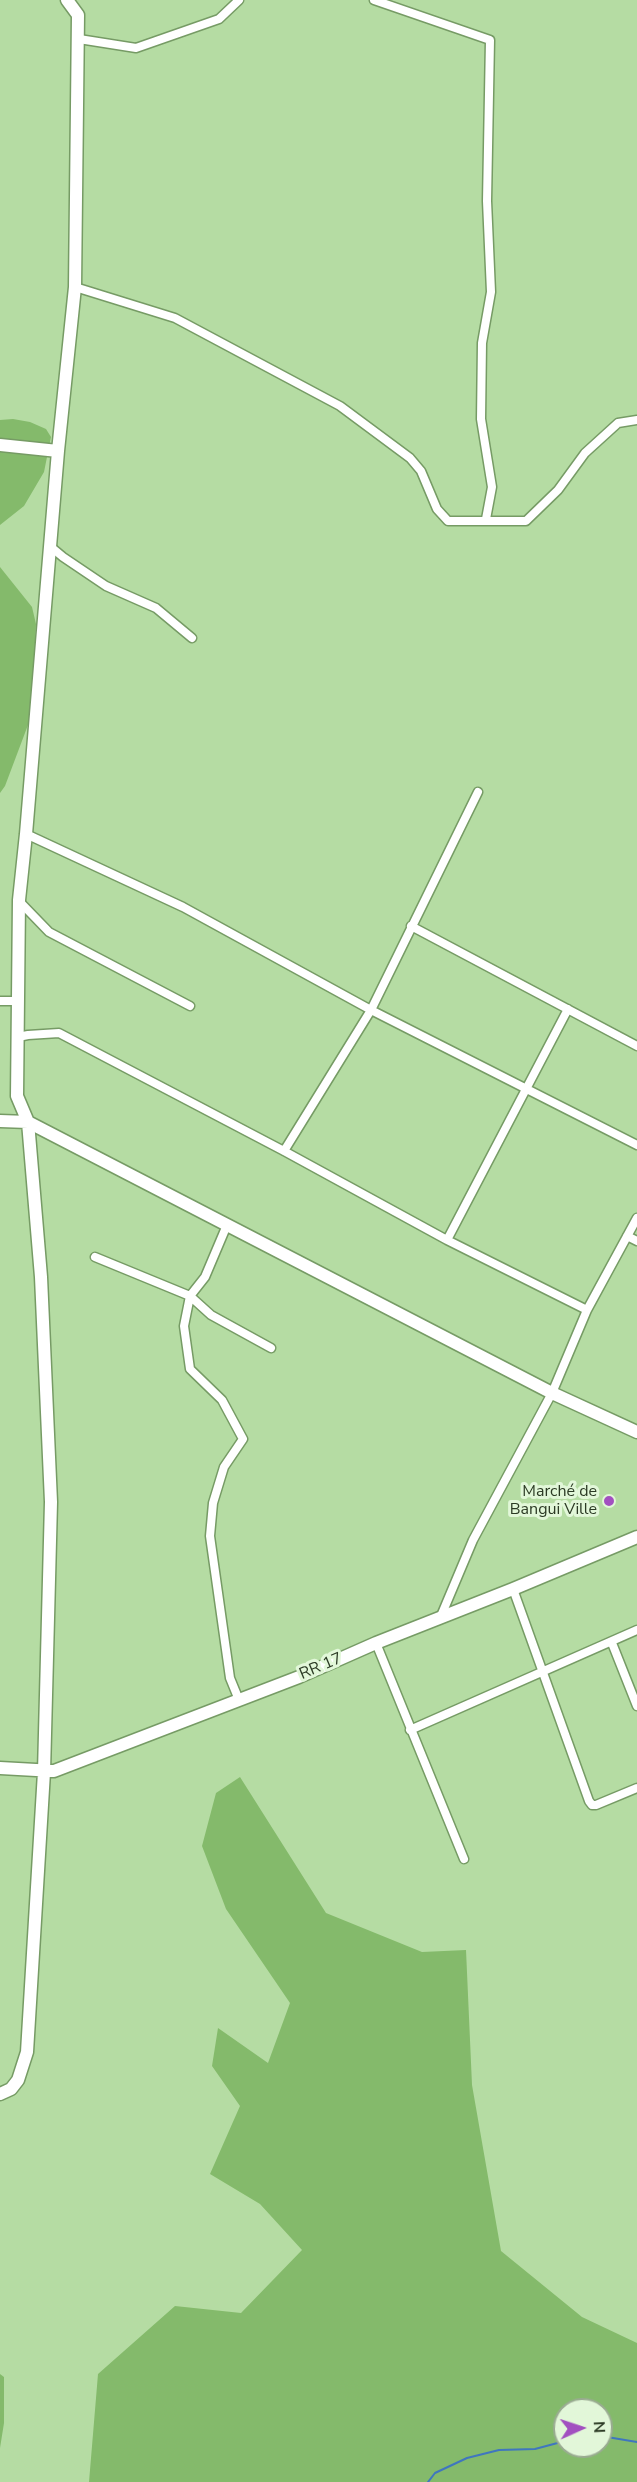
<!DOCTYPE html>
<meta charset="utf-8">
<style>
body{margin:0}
#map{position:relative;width:637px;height:2482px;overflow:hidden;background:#b5dca3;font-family:"Nunito Sans",sans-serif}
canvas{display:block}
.north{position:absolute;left:553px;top:2398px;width:60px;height:60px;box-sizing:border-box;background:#e2f7d9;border:2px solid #99ab91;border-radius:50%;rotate:87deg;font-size:16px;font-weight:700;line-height:24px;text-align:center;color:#2b3a24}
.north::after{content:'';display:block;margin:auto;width:21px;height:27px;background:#a250c0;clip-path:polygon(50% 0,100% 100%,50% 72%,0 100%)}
</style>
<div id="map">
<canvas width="637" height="2482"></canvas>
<div class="north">N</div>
</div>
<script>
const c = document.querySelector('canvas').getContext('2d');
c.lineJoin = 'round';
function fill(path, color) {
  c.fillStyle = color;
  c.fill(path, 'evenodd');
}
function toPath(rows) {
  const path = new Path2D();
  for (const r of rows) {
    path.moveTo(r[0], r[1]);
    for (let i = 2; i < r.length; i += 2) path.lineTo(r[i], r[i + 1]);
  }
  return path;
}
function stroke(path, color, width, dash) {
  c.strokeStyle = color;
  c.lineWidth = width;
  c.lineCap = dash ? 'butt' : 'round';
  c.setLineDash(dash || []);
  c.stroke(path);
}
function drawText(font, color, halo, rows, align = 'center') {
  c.font = font + ' "Nunito Sans",sans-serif';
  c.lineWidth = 6;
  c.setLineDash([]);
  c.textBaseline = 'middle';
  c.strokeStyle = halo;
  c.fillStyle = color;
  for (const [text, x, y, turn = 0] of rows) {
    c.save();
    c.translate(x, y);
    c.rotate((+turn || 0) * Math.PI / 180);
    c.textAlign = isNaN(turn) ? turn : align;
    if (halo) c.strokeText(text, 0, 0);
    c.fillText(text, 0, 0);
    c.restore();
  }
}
fill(toPath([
 [13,419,30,422,46,429,51,437,44,472,24,506,0,525,0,420],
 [0,567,32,607,36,624,31,717,5,786,0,793],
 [240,1777,326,1913,422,1952,466,1950,472,2085,501,2251,582,2317,637,2343,637,2482,89,2482,98,2374,175,2306,241,2313,302,2250,260,2204,210,2174,240,2106,212,2066,218,2028,268,2063,290,2003,226,1909,202,1846,216,1793],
 [565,2410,601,2410,601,2446,565,2446],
 [0,2374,4,2377,4,2423,0,2448]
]), '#84ba6b');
stroke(toPath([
 [601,2436,637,2442],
 [428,2482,435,2473,467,2458,499,2450,535,2449,565,2441]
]), '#3f76bf', 2);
const street = toPath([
 [374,0,490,40,487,201,491,292,482,343,481,419,492,487,486,519],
 [79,39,136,48,219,19,239,0],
 [75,287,175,318,340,406,410,458,421,471,437,509,448,521,526,521,558,490,585,453,618,423,637,420],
 [51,547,63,557,106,586,156,608,192,638],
 [26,834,183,907,371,1010,637,1145],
 [19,901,49,932,190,1006],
 [411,926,637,1046],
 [0,1001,18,1001],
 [18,1037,28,1035,59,1033,284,1151,447,1240,587,1310],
 [284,1151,371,1010,478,792],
 [227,1225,205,1277,190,1296,184,1326,190,1369,222,1400,243,1439,224,1467,213,1503,210,1536,230,1678,239,1700],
 [627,1236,637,1241],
 [447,1240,568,1009],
 [95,1257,190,1296,211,1315,271,1348],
 [513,1589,589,1801,592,1805,596,1805,637,1788],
 [441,1616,473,1540,552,1393,587,1310,637,1218],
 [376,1643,464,1859],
 [612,1643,637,1706],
 [410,1730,637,1630]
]);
const secondary = toPath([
 [0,445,58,451],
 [0,1121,28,1122,552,1393,637,1432],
 [0,1768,54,1771,299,1677,376,1643,513,1589,637,1537],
 [0,2094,11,2089,18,2080,27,2052,44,1772,51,1502,41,1277,28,1122,17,1096,19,900,26,834,58,451,75,287,78,15,67,0]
]);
stroke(street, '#769b65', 11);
stroke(secondary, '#769b65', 15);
stroke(street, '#fff', 8);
stroke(secondary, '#fff', 12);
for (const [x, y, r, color] of [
 [609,1501,6,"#a250c0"]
]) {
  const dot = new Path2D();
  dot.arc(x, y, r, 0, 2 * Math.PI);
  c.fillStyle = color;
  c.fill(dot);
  stroke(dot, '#e2f7d9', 2);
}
drawText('16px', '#2b3a24', '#e2f7d9', [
 ["Marché de",597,1492],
 ["Bangui Ville",597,1510]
], 'right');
drawText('16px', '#2b3a24', '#e2f7d9', [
 ["RR 17",321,1667,-23]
]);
</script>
